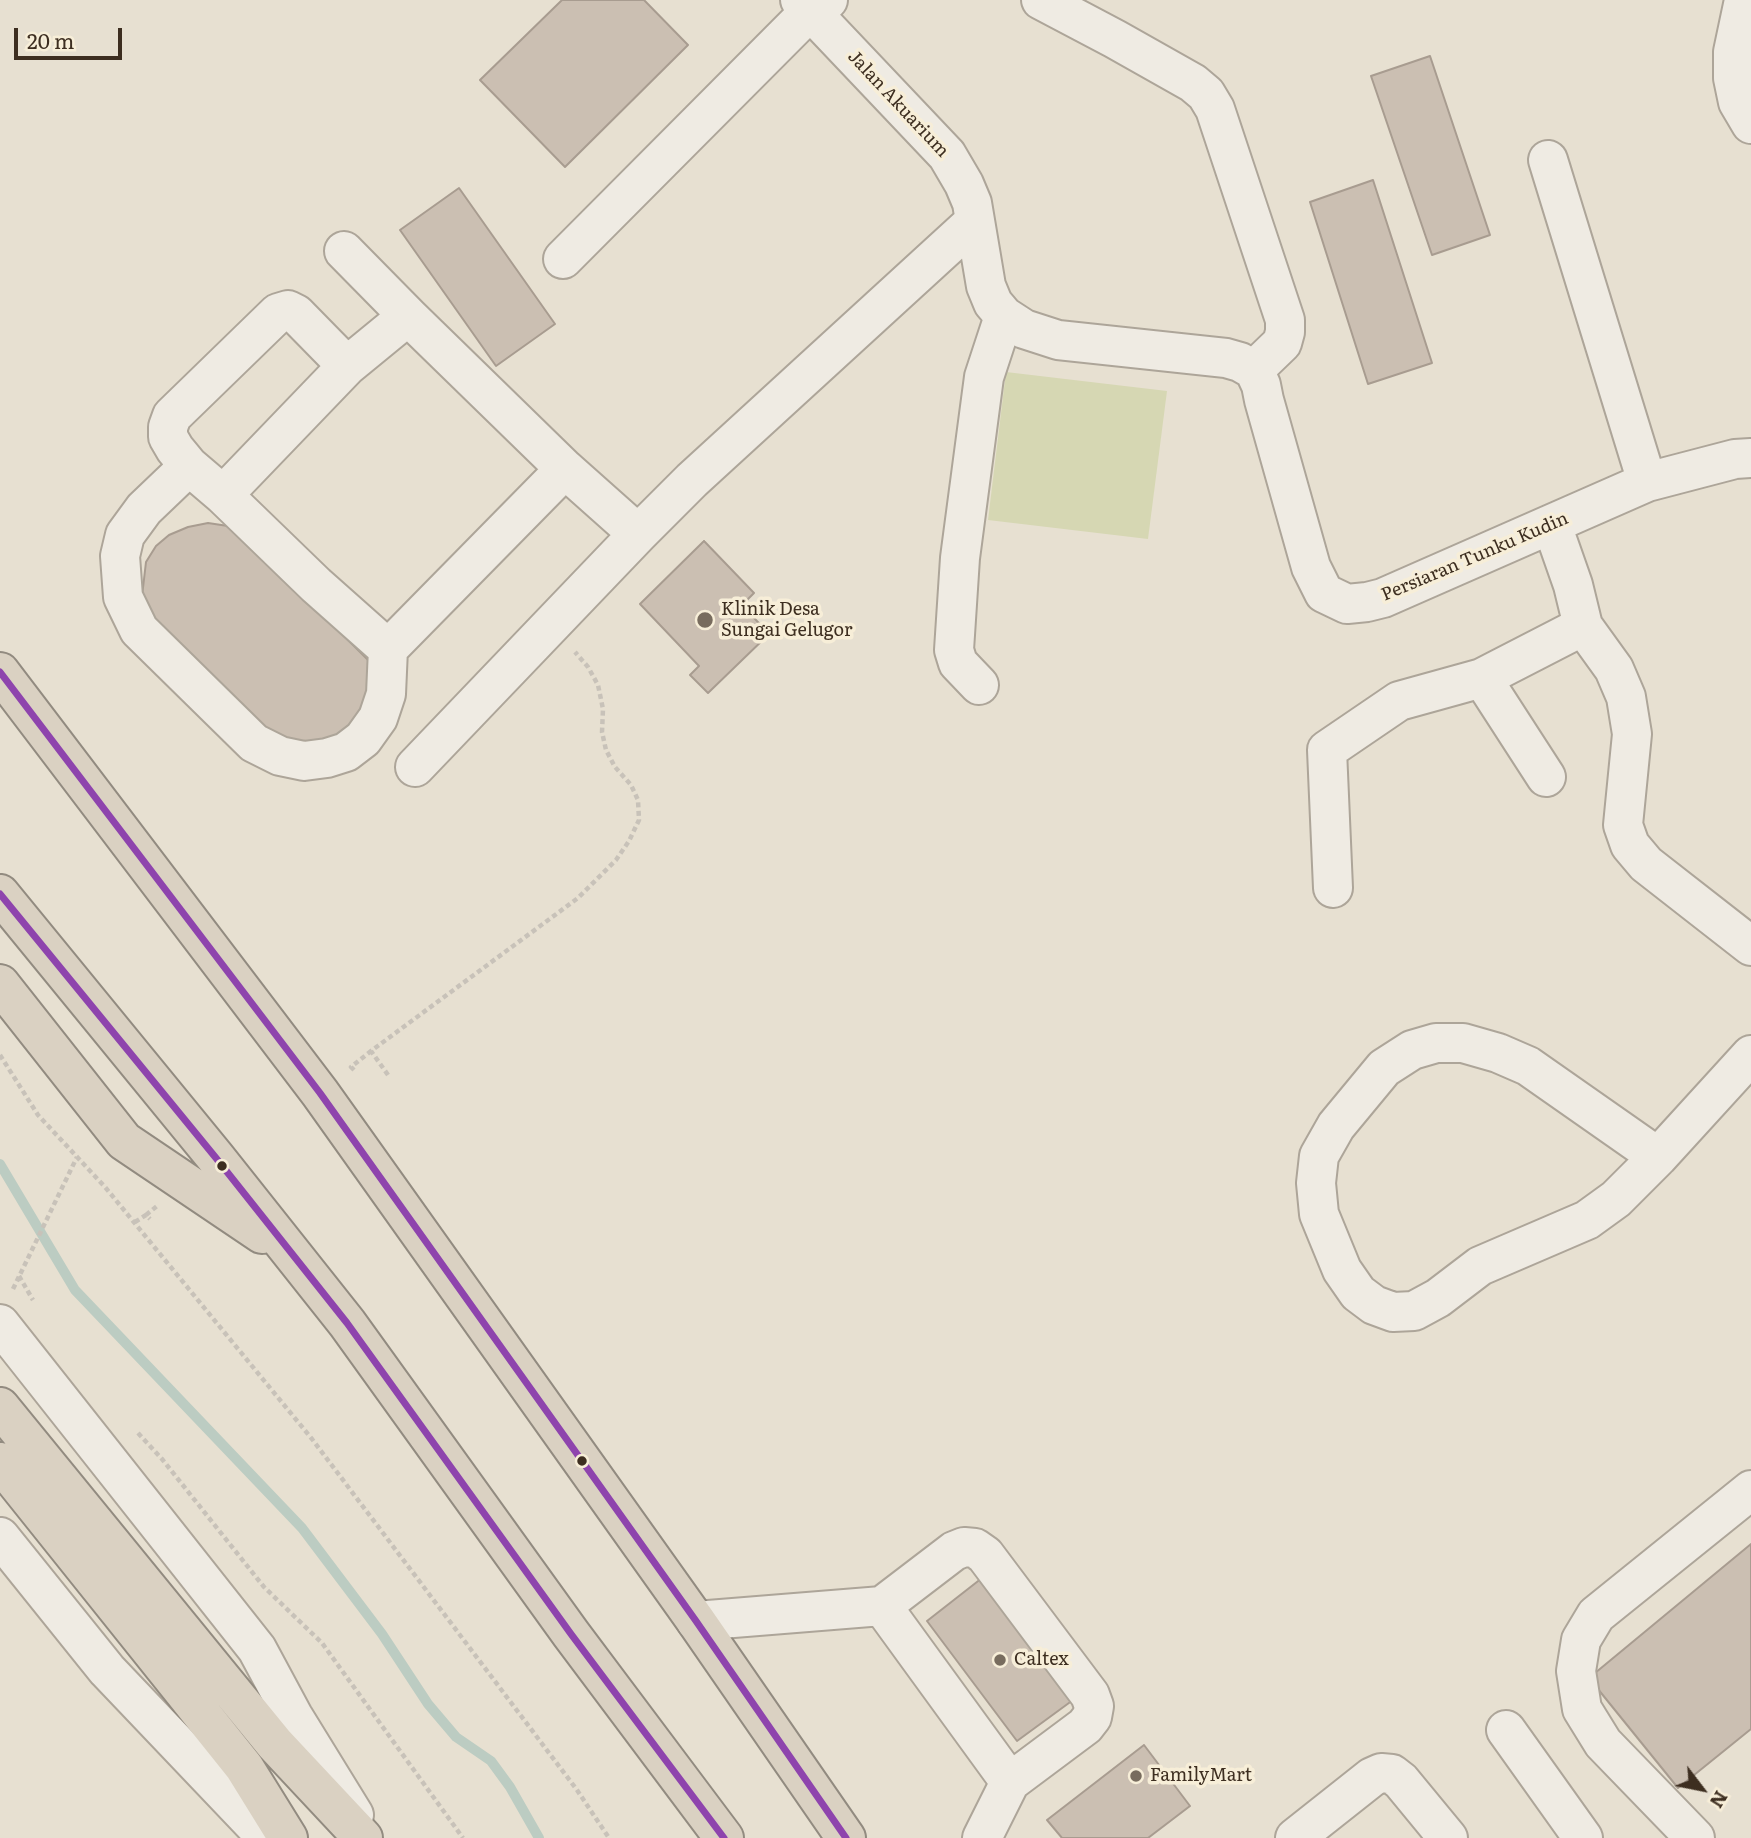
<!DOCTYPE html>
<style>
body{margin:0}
#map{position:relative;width:1751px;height:1838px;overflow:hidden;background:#e7e0d1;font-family:Literata,serif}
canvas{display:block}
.north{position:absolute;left:1667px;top:1754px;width:70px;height:70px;-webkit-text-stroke:5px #f7eed8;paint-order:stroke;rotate:122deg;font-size:19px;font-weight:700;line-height:28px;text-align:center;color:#3d2e20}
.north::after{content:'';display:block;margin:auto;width:24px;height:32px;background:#3d2e20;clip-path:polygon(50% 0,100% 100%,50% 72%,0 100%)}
.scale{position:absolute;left:14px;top:28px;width:108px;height:32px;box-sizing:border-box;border:4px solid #3d2e20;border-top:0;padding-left:9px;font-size:21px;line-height:24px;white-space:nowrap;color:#3d2e20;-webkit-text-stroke:5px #f7eed8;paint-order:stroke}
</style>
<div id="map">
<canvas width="1751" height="1838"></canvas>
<div class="north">N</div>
<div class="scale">20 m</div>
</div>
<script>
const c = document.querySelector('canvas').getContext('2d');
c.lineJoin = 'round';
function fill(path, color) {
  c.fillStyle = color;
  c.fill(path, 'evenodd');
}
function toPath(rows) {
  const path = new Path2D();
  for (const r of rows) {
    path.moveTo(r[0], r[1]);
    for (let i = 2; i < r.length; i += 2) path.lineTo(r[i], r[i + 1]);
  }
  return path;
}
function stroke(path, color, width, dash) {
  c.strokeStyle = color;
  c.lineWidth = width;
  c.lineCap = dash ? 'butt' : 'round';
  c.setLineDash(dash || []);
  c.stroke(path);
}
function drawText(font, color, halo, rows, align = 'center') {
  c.font = font + ' Literata,serif';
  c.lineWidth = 7;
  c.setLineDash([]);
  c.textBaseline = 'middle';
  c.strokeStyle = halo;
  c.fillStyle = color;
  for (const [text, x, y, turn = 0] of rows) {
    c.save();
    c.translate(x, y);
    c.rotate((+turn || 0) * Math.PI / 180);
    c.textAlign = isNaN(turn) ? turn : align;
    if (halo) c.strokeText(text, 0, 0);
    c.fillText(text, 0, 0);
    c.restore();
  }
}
fill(toPath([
 [1006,372,1167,391,1148,539,988,520]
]), '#d6d7b3');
stroke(toPath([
 [0,1164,75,1290,302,1528,382,1634,428,1704,456,1737,491,1761,510,1787,539,1838]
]), '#bcccc2', 10);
const building = toPath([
 [562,0,644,0,688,45,565,167,480,80,562,0],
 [1430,56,1490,235,1432,255,1371,76,1430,56],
 [1373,180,1432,363,1368,384,1310,202,1373,180],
 [459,188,555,324,496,366,400,230,459,188],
 [208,523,228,526,244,536,375,667,353,738,281,753,141,605,146,562,156,546,169,535,188,527,208,523],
 [704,541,754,593,742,605,769,634,708,693,690,675,699,666,640,604,704,541],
 [1751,1544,1751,1729,1678,1788,1589,1678,1751,1544],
 [982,1578,1073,1700,1017,1741,927,1621,982,1578],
 [1144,1745,1190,1806,1148,1838,1062,1838,1047,1820,1144,1745]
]);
fill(building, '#cbbfb2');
stroke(building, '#a89c90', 2);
const minor = toPath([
 [800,0,947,155,964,184,972,203,986,286,993,303,1004,316,1024,329,1058,340,1226,358,1240,362,1254,370,1261,385,1264,400,1311,567,1324,593,1347,604,1367,602,1383,598,1647,482,1735,459,1751,458],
 [1041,0,1115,39,1193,83,1206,94,1215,109,1285,320,1285,332,1282,343,1254,370],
 [1744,0,1733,52,1733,78,1738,102,1751,124],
 [1548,160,1647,482],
 [344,251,408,316],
 [563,259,810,11,828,0],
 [189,466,223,495,316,585,388,649,386,694,378,718,363,739,346,752,327,758,304,761,280,756,254,743,139,630,123,597,120,556,125,535,144,509,189,466,175,449,168,437,168,427,172,416,278,313,288,310,296,314,347,366],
 [223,495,347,366,408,316,565,469,638,534],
 [1552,525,1573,585,1583,626,1614,669,1626,697,1632,734,1623,825,1630,845,1646,864,1751,946],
 [388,649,565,469],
 [1482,678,1546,777],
 [979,685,958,663,954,650,960,558,984,377,1004,316],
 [415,767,638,534,692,480,975,221],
 [1333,888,1327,750,1399,701,1482,678,1583,626],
 [1658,1157,1528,1066,1498,1053,1463,1043,1436,1043,1412,1050,1384,1068,1336,1126,1319,1156,1316,1183,1319,1214,1342,1270,1358,1293,1374,1305,1393,1312,1414,1311,1438,1298,1480,1266,1587,1220,1616,1199,1658,1157,1751,1055],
 [0,1324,257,1649,293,1716,354,1815],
 [0,1537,107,1670,267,1838],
 [882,1606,954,1551,964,1547,975,1548,985,1555,1090,1695,1094,1706,1092,1717,1085,1726,1010,1782],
 [696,1621,882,1606,1010,1782,982,1838],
 [1506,1730,1583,1838],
 [1295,1838,1372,1777,1381,1773,1392,1774,1401,1781,1448,1838],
 [1695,1838,1603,1743,1582,1709,1576,1671,1581,1640,1596,1615,1751,1490]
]);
const highway = toPath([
 [0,672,320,1093,696,1621,846,1838],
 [0,894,216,1158,347,1323,571,1634,724,1838],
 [0,984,124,1141,262,1234],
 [0,1407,275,1744,363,1838],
 [0,1462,244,1767,288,1838]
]);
stroke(minor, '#ada599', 42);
stroke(highway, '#928b80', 42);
stroke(toPath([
 [0,1055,38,1115,105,1187,312,1439,577,1790,609,1838],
 [354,1070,351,1067,371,1051],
 [388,1075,371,1051,578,898,616,860,629,841,639,820,638,800,631,785,615,767,606,750,602,732,603,709,598,685,588,667,575,652],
 [146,1215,157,1206],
 [135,1222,146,1215,150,1219],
 [19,1276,33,1300],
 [13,1289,77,1157],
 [138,1433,162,1459,264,1587,322,1643,463,1838]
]), '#c8c2b9', 4.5, [5, 3.5]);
stroke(minor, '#efebe3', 38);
stroke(highway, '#dad1c2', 38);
stroke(toPath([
 [0,672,320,1093,696,1621,846,1838],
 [0,894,216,1158,347,1323,571,1634,724,1838]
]), '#8e44ad', 7);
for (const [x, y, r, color] of [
 [705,620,9,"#786c5e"],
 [222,1166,6,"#3d2e20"],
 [582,1461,6,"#3d2e20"],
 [1000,1660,7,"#786c5e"],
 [1136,1776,7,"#786c5e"]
]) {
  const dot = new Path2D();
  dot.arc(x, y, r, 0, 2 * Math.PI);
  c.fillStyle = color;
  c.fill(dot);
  stroke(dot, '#f7eed8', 2.5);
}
drawText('18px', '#3d2e20', '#f7eed8', [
 ["Jalan Akuarium",898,104,47],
 ["Persiaran Tunku Kudin",1475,557,-23]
]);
drawText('18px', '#3d2e20', '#f7eed8', [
 ["Klinik Desa",721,610],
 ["Sungai Gelugor",721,631],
 ["Caltex",1014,1660],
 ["FamilyMart",1150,1776]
], 'left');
</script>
